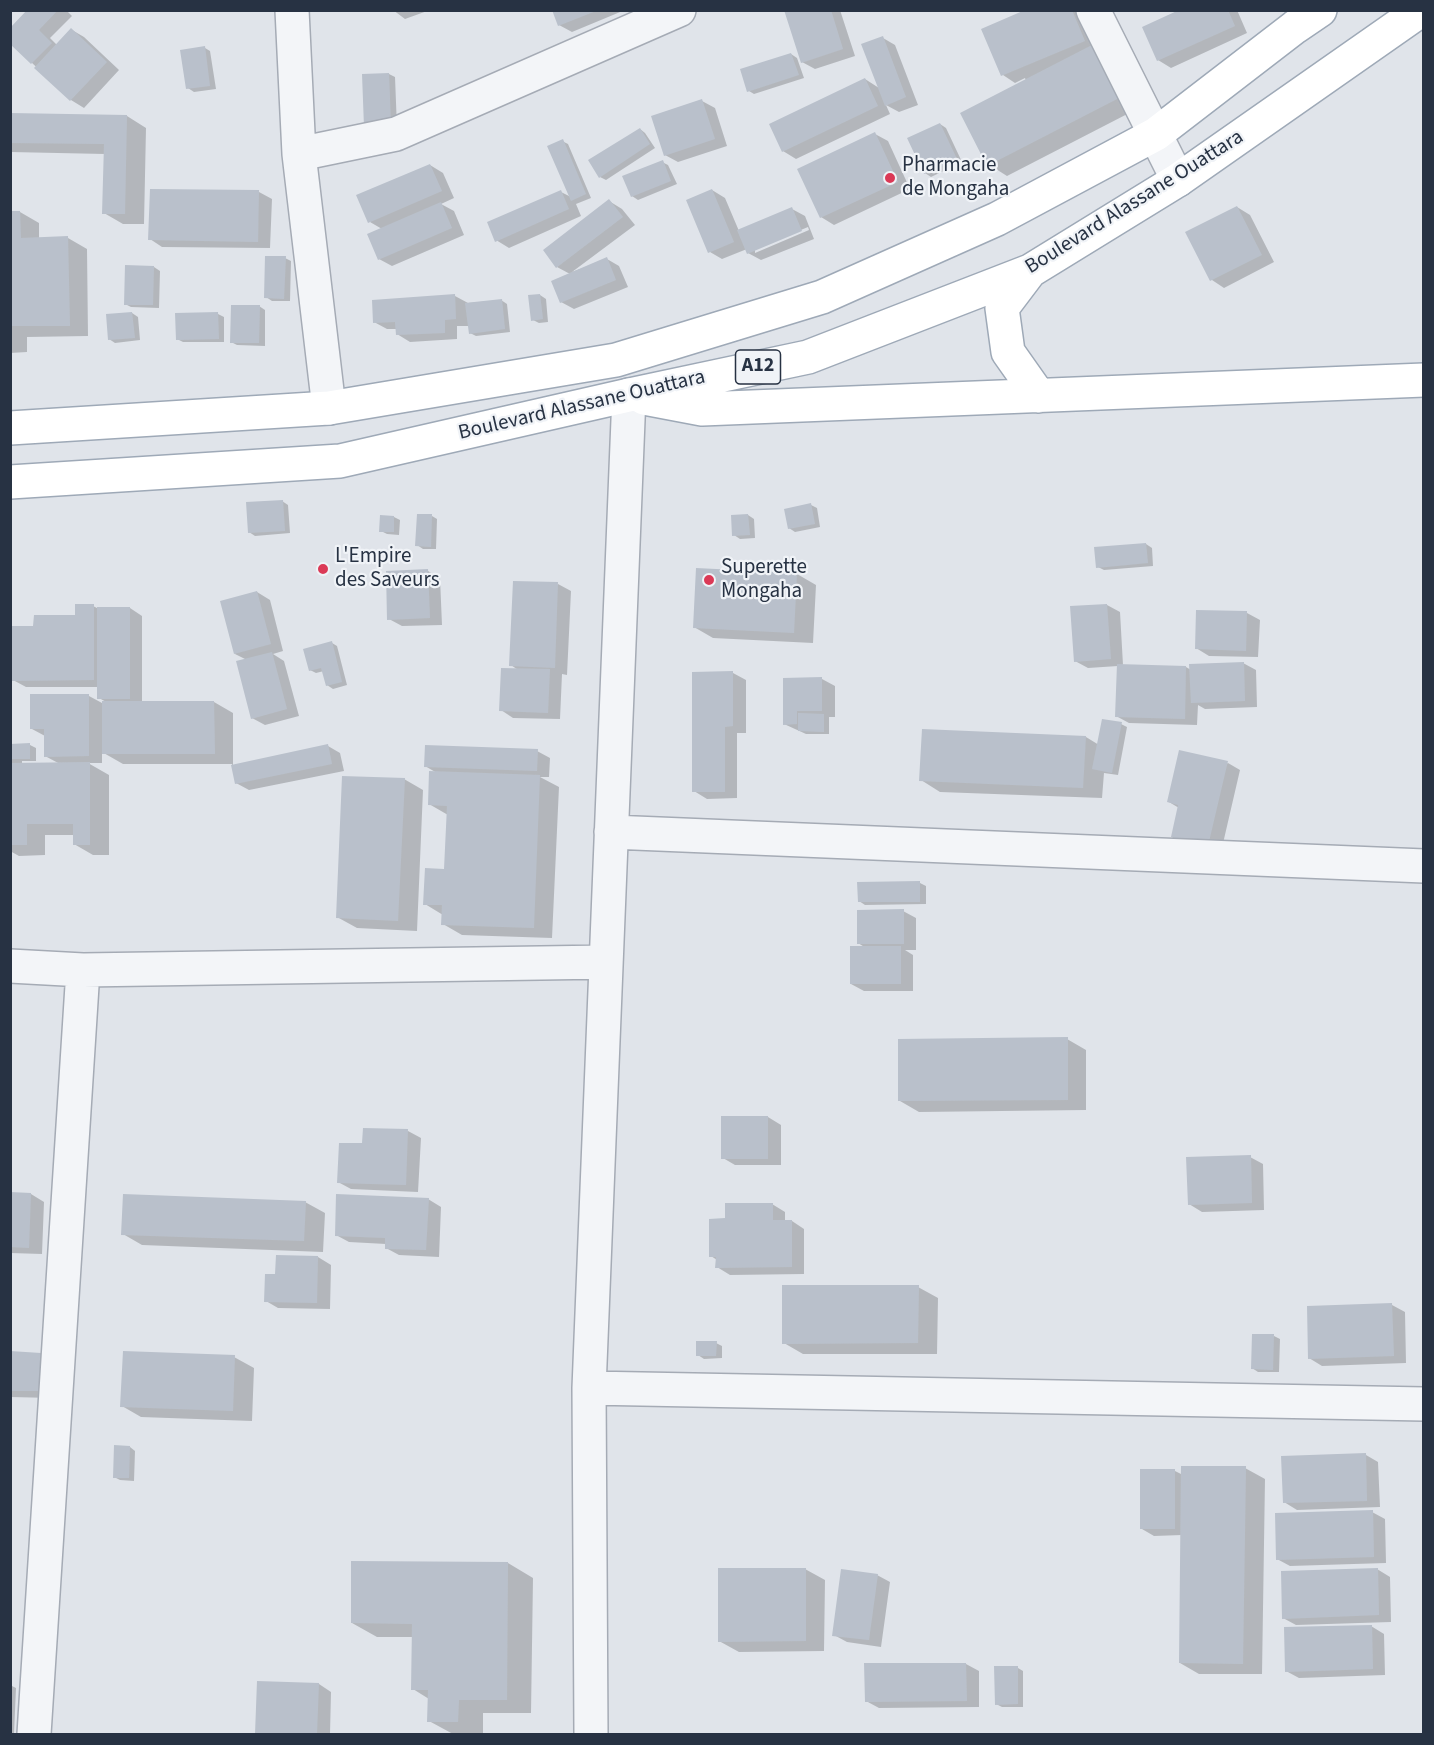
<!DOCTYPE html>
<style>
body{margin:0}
#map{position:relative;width:1434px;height:1745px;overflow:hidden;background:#e0e4ea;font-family:"Source Sans 3",sans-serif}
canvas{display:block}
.frame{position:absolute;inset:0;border:12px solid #273243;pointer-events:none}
</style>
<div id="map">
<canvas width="1434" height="1745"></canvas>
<div class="frame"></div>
</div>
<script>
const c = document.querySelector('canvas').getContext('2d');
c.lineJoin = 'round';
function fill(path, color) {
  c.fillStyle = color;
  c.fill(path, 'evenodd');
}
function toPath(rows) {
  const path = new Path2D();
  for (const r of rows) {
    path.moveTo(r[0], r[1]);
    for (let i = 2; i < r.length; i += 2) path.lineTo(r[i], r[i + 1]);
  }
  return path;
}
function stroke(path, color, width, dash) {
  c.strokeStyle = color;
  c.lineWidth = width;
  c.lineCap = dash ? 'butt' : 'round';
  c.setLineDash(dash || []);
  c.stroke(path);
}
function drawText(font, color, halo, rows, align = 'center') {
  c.font = font + ' "Source Sans 3",sans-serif';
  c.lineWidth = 4.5;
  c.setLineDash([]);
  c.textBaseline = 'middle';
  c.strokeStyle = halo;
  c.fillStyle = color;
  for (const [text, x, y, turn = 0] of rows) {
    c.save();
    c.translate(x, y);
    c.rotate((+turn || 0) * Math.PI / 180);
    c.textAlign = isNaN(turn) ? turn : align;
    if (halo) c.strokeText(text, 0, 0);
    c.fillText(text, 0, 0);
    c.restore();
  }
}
fill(toPath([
 [29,10,66,10,72,16,50,38,57,45,72,30,84,37,119,70,84,108,71,100,10,42],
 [393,10,430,10,405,19],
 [554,10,625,10,572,32,559,25],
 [786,10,840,10,855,56,815,69,802,62],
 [1029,10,1081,10,1137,109,1007,176,988,164,1026,81,1025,78,1015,83,1003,75],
 [1182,10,1237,10,1247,33,1171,68,1158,60,1144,28],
 [883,38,895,45,918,105,899,112,886,105,890,114,796,159,783,151,865,79,879,88],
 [205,48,210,51,216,89,194,92,188,88],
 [791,54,797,58,804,78,754,94,749,91],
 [389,74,395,77,397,128,371,129],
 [702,101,715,108,727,146,678,162,665,155],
 [10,114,127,116,146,128,144,224,123,224,104,213,105,154,10,152],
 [940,124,946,128,962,162,931,177,925,173],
 [640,129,645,133,655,148,606,180,600,177],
 [875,134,888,141,910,189,834,225,821,217],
 [562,141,568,144,591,198,576,204,581,216,509,248,496,240,561,192,571,197],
 [662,162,668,165,677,184,638,200,632,196],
 [430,165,443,173,454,198,441,204,454,211,464,235,392,266,379,259,382,229,370,222],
 [712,190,725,198,739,231,792,209,805,216,814,239,761,260,748,253,747,249,722,259,710,252],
 [808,227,809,230,755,253,755,249],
 [259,192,272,199,270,248,162,247,150,239],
 [609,201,622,209,635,225,572,272,607,259,619,266,628,287,574,309,561,302,570,274,557,267],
 [1237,207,1250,215,1274,262,1224,288,1212,280,1187,232],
 [10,212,20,212,39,223,39,239,68,238,87,249,88,336,27,337,27,352,10,353],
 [285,258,291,261,290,301,272,301,266,297],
 [154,267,160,271,159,308,131,307,125,304],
 [540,295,546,299,548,322,539,323,533,320],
 [455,296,468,303,501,300,507,304,510,332,476,336,470,333,469,326,457,326,457,339,410,342,397,334,397,329,387,329,374,322],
 [259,306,265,310,265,346,237,345,231,342],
 [132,313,138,317,140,340,115,343,109,339],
 [218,314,224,317,224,342,183,342,177,339],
 [282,501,288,505,290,533,255,536,249,532],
 [811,505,817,508,820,527,795,532,789,528],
 [748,515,754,519,755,538,740,539,734,535],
 [432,516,437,519,436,549,423,549,417,545],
 [394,517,400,520,399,535,387,534,381,531],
 [1146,544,1152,548,1153,566,1104,570,1098,567],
 [697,570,797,574,816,585,813,643,713,638,694,627],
 [428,571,440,578,442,625,402,626,389,619],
 [558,584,571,591,567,675,562,674,560,719,513,718,501,710,518,670,511,665],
 [257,592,270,600,283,651,273,654,284,661,299,716,265,725,252,718,247,660,235,654],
 [1107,605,1120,612,1123,665,1186,667,1191,670,1243,663,1256,670,1257,707,1205,709,1198,705,1197,725,1129,723,1116,716,1118,666,1088,668,1075,661,1072,608],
 [93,606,99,609,130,608,142,616,142,703,214,702,233,713,233,766,328,746,340,753,344,771,249,790,236,783,232,764,123,764,102,752,102,763,88,763,109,775,109,855,93,855,74,844,74,835,45,835,45,855,19,856,10,851,10,745,30,745,36,748,36,761,22,761,22,764,60,764,45,756,45,736,32,729,89,696,102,703,108,703,99,698,99,687,26,687,13,680,35,628,76,616],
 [1247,613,1260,620,1258,657,1209,656,1196,648],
 [332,643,337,646,347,685,333,689,327,685,324,671,316,673,310,670],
 [733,673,746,680,746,733,737,733,737,798,707,799,694,791],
 [784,679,822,679,835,686,835,717,829,717,829,734,806,734,784,724],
 [1121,724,1127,727,1118,775,1104,773,1102,798,940,792,921,780,1086,737,1099,745],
 [537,751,550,758,549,777,540,777,559,787,552,938,462,935,443,924,443,915,425,904,446,870,448,815,429,804,437,773,425,766],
 [1228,763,1240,770,1221,852,1185,844,1172,837,1179,808,1169,802],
 [404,779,423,790,417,931,357,928,337,917],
 [920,883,926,886,926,904,865,905,859,901],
 [903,911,916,918,916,950,905,950,913,955,913,991,864,991,851,984,866,948,858,943],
 [1067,1039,1086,1050,1086,1110,919,1112,900,1101],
 [768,1117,781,1125,781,1165,735,1165,723,1158],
 [408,1131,421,1138,418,1192,351,1189,338,1182,364,1145],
 [1250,1157,1263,1164,1264,1210,1202,1212,1189,1204],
 [10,1194,31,1194,44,1202,42,1254,10,1253],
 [428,1199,441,1207,439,1257,399,1255,386,1248,386,1244,349,1242,336,1235],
 [305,1202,325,1213,323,1252,142,1245,123,1234],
 [772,1204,785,1212,785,1222,792,1221,804,1229,804,1274,730,1275,717,1267,717,1260,711,1256,727,1220],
 [277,1257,318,1257,331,1265,330,1309,278,1308,266,1301,277,1275],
 [918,1287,938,1298,937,1354,803,1354,784,1343],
 [1392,1305,1405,1312,1406,1363,1322,1366,1309,1358],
 [1274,1336,1280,1339,1279,1372,1258,1372,1252,1368],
 [716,1343,722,1346,722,1358,704,1359,698,1355],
 [10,1353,41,1354,53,1361,53,1398,10,1397],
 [234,1357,254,1368,252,1421,141,1417,122,1406],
 [130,1447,135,1451,134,1481,120,1480,114,1477],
 [1366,1455,1378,1462,1380,1507,1297,1510,1284,1502],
 [1245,1468,1265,1479,1262,1674,1199,1674,1180,1663,1182,1535,1154,1536,1142,1529,1142,1471,1175,1471,1183,1475],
 [1372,1512,1385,1519,1386,1563,1290,1566,1277,1559],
 [353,1562,508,1563,533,1578,531,1713,483,1713,483,1734,453,1734,429,1721,429,1699,413,1689,413,1637,377,1637,352,1623],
 [805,1569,825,1580,824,1651,739,1652,719,1641],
 [1377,1569,1390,1577,1391,1622,1296,1625,1283,1618],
 [877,1575,890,1582,881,1647,847,1642,834,1635],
 [1371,1626,1384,1634,1385,1675,1299,1678,1286,1671],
 [966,1664,979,1671,979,1707,879,1708,866,1701],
 [1018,1668,1023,1671,1023,1707,1002,1707,996,1704],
 [258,1682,319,1684,331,1692,330,1734,256,1734],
 [10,1685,16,1688,14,1734,10,1734]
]), '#0003');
fill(toPath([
 [27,10,58,10,39,30,52,43,31,64,10,44,10,28],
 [552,10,596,10,596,11,558,26],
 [784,10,831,10,843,49,801,63],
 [1025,10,1072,10,1085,41,1001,76,981,29],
 [1179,10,1228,10,1235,26,1157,61,1142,27],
 [71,28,107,62,70,101,34,68],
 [883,36,906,97,885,106,861,44],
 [1092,45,1119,98,987,166,960,113],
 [205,46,210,86,186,89,180,50],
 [791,53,799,75,747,92,740,69],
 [389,73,391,125,364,127,362,74],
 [865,78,878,106,782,152,769,124],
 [702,99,715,139,664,156,651,116],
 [10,113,127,115,125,214,102,214,104,144,10,143],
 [940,123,957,159,924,174,907,138],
 [640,128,650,144,599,178,588,160],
 [875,132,898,182,820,218,797,169],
 [563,139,586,194,571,201,547,146],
 [663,160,671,181,631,197,622,176],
 [430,164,442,191,368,223,356,195],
 [150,189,259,190,258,242,148,240],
 [712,189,734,242,708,253,686,200],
 [561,190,569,209,495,242,487,222],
 [609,199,623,217,556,268,543,250],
 [441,202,452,228,378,260,367,234],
 [1237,206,1262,255,1210,281,1185,232],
 [792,207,802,231,747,254,737,230],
 [10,211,20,211,21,238,68,236,70,326,10,326],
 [265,256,286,256,284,299,264,298],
 [607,257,616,280,560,303,551,281],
 [125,265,154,266,153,305,124,305],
 [455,294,456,319,445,320,445,333,396,335,395,322,373,323,372,300],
 [540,294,543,319,531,321,528,295],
 [502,299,505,329,469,334,465,303],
 [231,305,260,305,259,343,230,343],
 [132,312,135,338,108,340,106,314],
 [218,312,219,339,176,340,175,313],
 [283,500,285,531,248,533,246,502],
 [811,503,815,524,788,529,784,509],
 [417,514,432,514,431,547,415,546],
 [748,514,750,535,732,536,731,515],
 [380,515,394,516,394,532,379,532],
 [1146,543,1148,563,1096,568,1094,547],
 [696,568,797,573,794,633,693,628],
 [428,569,430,618,387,620,386,571],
 [513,581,558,582,555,668,509,666],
 [257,591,271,644,234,654,220,601],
 [75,604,94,604,94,680,11,681,11,626,33,626,34,615,75,615],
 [1107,604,1111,659,1074,662,1070,606],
 [97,607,130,607,130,699,97,699],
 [1196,610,1247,611,1246,651,1195,649],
 [332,641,342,682,326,686,321,668,309,671,303,649],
 [272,652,287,709,251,719,236,661],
 [1244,662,1245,701,1191,703,1189,664],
 [1117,664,1186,666,1185,719,1115,717],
 [501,668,550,669,548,713,499,711],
 [733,671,733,726,725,727,725,792,692,792,692,672],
 [822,677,822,711,797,711,797,724,783,725,783,678],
 [30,694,89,694,89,756,44,757,44,729,30,729],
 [102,701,214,701,215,754,102,754],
 [798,713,824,714,824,732,798,731],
 [1102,719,1122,722,1112,773,1092,769],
 [922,729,1086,736,1083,788,919,781],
 [30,743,30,759,10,759,10,744],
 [328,744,332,764,235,784,231,765],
 [425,745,538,749,537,771,424,767],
 [1179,750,1228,761,1208,846,1171,837,1178,805,1167,802],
 [90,762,90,845,73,845,73,824,27,824,27,845,10,845,10,763],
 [429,771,540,775,534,928,441,925,442,905,423,905,425,868,444,869,447,806,428,805],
 [342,776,405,778,398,921,336,918],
 [920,881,920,902,858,902,857,882],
 [904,909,904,944,857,944,857,910],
 [850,946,901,946,901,984,850,984],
 [1068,1037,1068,1100,898,1101,898,1039],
 [721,1116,768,1116,768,1159,721,1159],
 [363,1128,408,1129,406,1185,337,1183,339,1143,362,1143],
 [1251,1155,1252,1203,1188,1205,1186,1157],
 [10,1192,31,1193,29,1248,10,1247],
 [123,1194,306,1201,304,1241,121,1235],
 [336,1194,429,1198,426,1250,385,1249,385,1238,335,1236],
 [725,1203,773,1203,773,1220,792,1220,792,1267,715,1268,716,1257,709,1257,709,1219,725,1218],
 [276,1255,318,1256,317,1303,264,1302,265,1274,275,1274],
 [782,1285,919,1285,918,1343,782,1344],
 [1392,1303,1394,1356,1308,1359,1307,1306],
 [1252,1334,1274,1334,1273,1370,1251,1369],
 [696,1341,717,1341,716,1356,696,1356],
 [10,1351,41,1353,40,1391,10,1391],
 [123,1351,235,1355,233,1411,120,1407],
 [114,1445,130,1446,129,1478,113,1478],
 [1366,1453,1367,1501,1283,1503,1281,1456],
 [1181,1466,1246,1466,1243,1664,1179,1663],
 [1140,1469,1175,1469,1175,1529,1140,1529],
 [1373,1510,1374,1557,1276,1560,1275,1513],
 [351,1561,508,1562,507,1700,459,1700,458,1722,427,1722,428,1690,411,1690,412,1624,351,1623],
 [718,1568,806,1568,806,1641,718,1642],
 [1378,1568,1379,1615,1282,1619,1281,1571],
 [841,1569,878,1574,869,1640,832,1636],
 [1372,1625,1373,1669,1285,1672,1284,1627],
 [864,1663,966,1663,967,1701,865,1702],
 [994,1666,1018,1666,1018,1704,995,1705],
 [257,1681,319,1683,317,1734,255,1734]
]), '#b9c0cb');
const minor = toPath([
 [292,10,299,154,329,408],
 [1093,10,1178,180],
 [299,154,396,134,679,10],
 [611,832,1424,866],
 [10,966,83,970,606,962],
 [589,1388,1424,1404],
 [34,1734,83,970],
 [591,1734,589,1388,629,395]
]);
const major = toPath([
 [1030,271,1002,308,1008,352,1039,396],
 [644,398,702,409,1424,380],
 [10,428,329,408,616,360,822,297,997,219,1156,134,1295,27,1320,10],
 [10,482,340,461,629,395,808,357,1030,271,1178,180,1421,10]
]);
stroke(minor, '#a5abb5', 36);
stroke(major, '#9ea9b7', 36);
stroke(minor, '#f3f5f8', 33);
stroke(major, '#fff', 33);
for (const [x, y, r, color] of [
 [890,178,6,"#db3956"],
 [323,569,6,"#db3956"],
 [709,580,6,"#db3956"]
]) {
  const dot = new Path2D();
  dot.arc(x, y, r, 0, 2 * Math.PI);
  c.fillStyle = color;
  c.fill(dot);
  stroke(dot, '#f0f3f7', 2);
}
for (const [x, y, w] of [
 [758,367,45]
]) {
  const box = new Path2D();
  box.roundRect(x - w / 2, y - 17, w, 34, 4.5);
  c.fillStyle = '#f0f3f7';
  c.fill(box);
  stroke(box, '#273243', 1.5);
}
drawText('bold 20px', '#273243', null, [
 ["A12",758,367]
]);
drawText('21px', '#273243', '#f0f3f7', [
 ["Pharmacie",902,166],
 ["de Mongaha",902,190],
 ["L'Empire",335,557],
 ["des Saveurs",335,581],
 ["Superette",721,568],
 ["Mongaha",721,592]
], 'left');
drawText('21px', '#273243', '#f0f3f7', [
 ["Boulevard Alassane Ouattara",1135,203,-32],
 ["Boulevard Alassane Ouattara",582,406,-13]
]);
</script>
